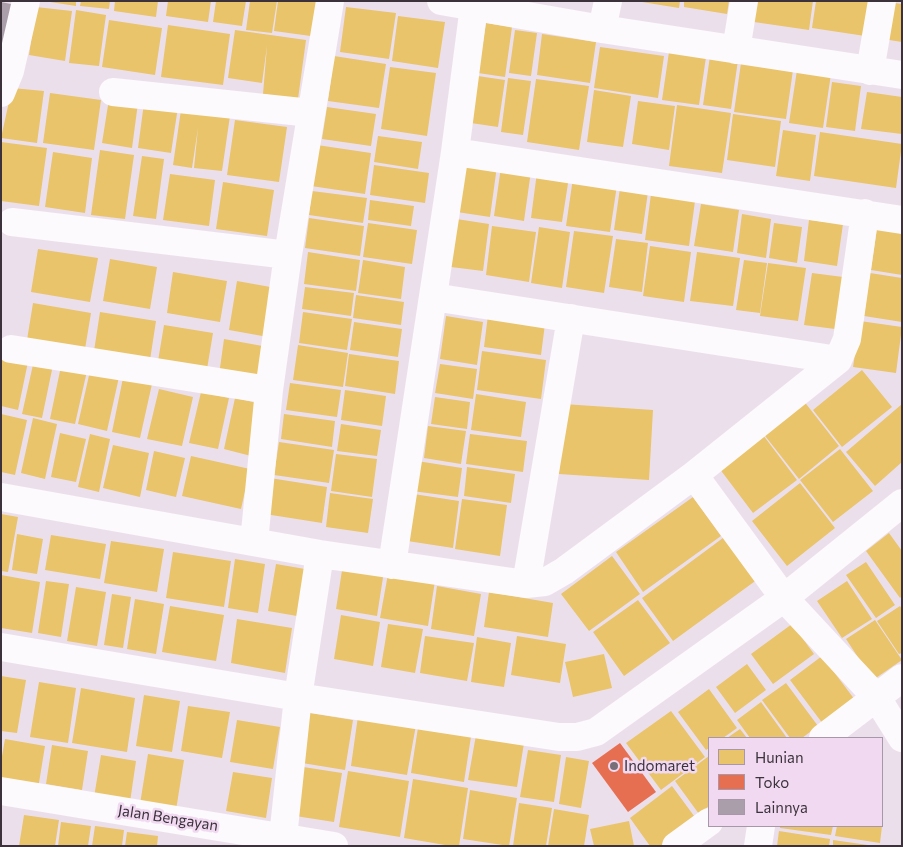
<!DOCTYPE html>
<style>
body{margin:0}
#map{position:relative;width:903px;height:847px;overflow:hidden;background:#ecdfec;font-family:Commissioner,sans-serif}
canvas{display:block}
.frame{position:absolute;inset:0;border:2px solid #3b323b;pointer-events:none}
.legend{position:absolute;left:708px;top:737px;width:175px;height:90px;box-sizing:border-box;background:#f1daf1;border:1px solid #a897a8;margin:0;padding:6px 9px;list-style:none;font-size:15px;color:#3b323b}
.legend li{display:flex;align-items:center;gap:10px;height:25px}
.legend b{width:25px;border:1px solid #a897a8}
</style>
<div id="map">
<canvas width="903" height="847"></canvas>
<div class="frame"></div>
<ul class="legend">
<li><b style="height:14px;background:#e9c46a"></b>Hunian</li>
<li><b style="height:14px;background:#e76f51"></b>Toko</li>
<li><b style="height:14px;background:#ab9eab"></b>Lainnya</li>
</ul>
</div>
<script>
const c = document.querySelector('canvas').getContext('2d');
c.lineJoin = 'round';
function fill(path, color) {
  c.fillStyle = color;
  c.fill(path, 'evenodd');
}
function toPath(rows) {
  const path = new Path2D();
  for (const r of rows) {
    path.moveTo(r[0], r[1]);
    for (let i = 2; i < r.length; i += 2) path.lineTo(r[i], r[i + 1]);
  }
  return path;
}
function stroke(path, color, width, dash) {
  c.strokeStyle = color;
  c.lineWidth = width;
  c.lineCap = dash ? 'butt' : 'round';
  c.setLineDash(dash || []);
  c.stroke(path);
}
function drawText(font, color, halo, rows, align = 'center') {
  c.font = font + ' Commissioner,sans-serif';
  c.lineWidth = 5;
  c.setLineDash([]);
  c.textBaseline = 'middle';
  c.strokeStyle = halo;
  c.fillStyle = color;
  for (const [text, x, y, turn = 0] of rows) {
    c.save();
    c.translate(x, y);
    c.rotate((+turn || 0) * Math.PI / 180);
    c.textAlign = isNaN(turn) ? turn : align;
    if (halo) c.strokeText(text, 0, 0);
    c.fillText(text, 0, 0);
    c.restore();
  }
}
fill(toPath([
 [50,1,76,1,76,6,50,2],
 [81,1,110,1,109,9,80,6],
 [115,1,158,1,156,17,114,11],
 [168,1,211,1,208,22,166,16],
 [216,1,246,1,242,26,213,22],
 [250,1,277,1,272,33,246,30],
 [278,1,323,1,318,37,274,31],
 [642,1,680,1,679,8,642,2],
 [684,1,729,1,727,14,684,7],
 [757,1,813,1,809,30,754,22],
 [816,1,870,1,865,36,812,28],
 [888,2,902,4,902,42,883,39],
 [36,7,72,11,65,61,29,55],
 [346,7,396,13,389,59,340,52],
 [76,10,106,15,99,66,69,63],
 [398,16,445,22,438,68,392,61],
 [109,20,162,28,155,75,102,67],
 [486,23,512,27,505,77,478,73],
 [168,25,230,34,223,85,161,77],
 [235,30,306,40,298,99,263,94,267,46,262,83,228,78],
 [515,30,537,33,531,76,509,73],
 [542,34,596,42,590,83,537,75],
 [600,47,664,56,658,98,594,88],
 [669,52,706,57,699,105,662,100],
 [334,56,386,64,379,108,328,101],
 [710,56,738,60,731,109,703,105],
 [741,63,793,70,786,119,734,112],
 [390,67,436,73,427,136,381,129],
 [797,70,831,74,823,128,789,123],
 [471,75,505,80,498,127,464,122],
 [508,78,531,81,523,135,501,132],
 [536,79,589,86,579,150,527,142],
 [832,82,861,86,855,131,826,127],
 [12,88,44,91,37,143,1,138],
 [594,90,631,96,623,147,587,142],
 [867,92,902,97,902,134,861,129],
 [50,93,101,100,94,150,43,143],
 [109,99,138,103,132,148,102,143],
 [638,101,675,106,669,150,632,144],
 [144,103,178,107,171,153,138,148],
 [182,103,231,109,222,171,194,168,198,128,192,168,173,165],
 [677,105,731,113,722,173,669,166],
 [327,107,376,114,371,146,322,139],
 [733,114,781,121,775,167,727,160],
 [235,120,287,127,279,182,227,175],
 [783,130,816,135,810,181,776,176],
 [820,132,902,144,896,188,814,176],
 [378,136,422,142,418,169,374,162],
 [1,142,47,148,39,206,1,201],
 [317,145,371,153,365,194,311,186],
 [100,150,134,155,125,219,91,215],
 [53,152,92,158,85,213,45,207],
 [142,156,164,159,156,219,133,216],
 [464,161,497,166,490,217,457,212],
 [374,165,429,173,425,203,370,195],
 [501,167,531,171,524,221,494,216],
 [537,172,569,177,562,222,531,218],
 [170,174,215,180,209,226,163,220],
 [573,178,617,185,610,232,566,226],
 [223,182,274,190,267,236,216,229],
 [620,188,648,192,642,234,614,230],
 [312,191,367,198,363,223,309,215],
 [651,194,695,201,689,246,645,240],
 [370,200,414,206,411,226,368,220],
 [701,204,739,210,733,252,694,246],
 [742,214,771,219,766,258,737,253],
 [309,218,364,226,360,256,305,248],
 [450,218,489,224,483,271,443,266],
 [809,220,843,224,837,266,804,261],
 [368,223,417,230,412,264,363,257],
 [774,223,802,227,797,263,769,258],
 [492,226,536,232,529,282,486,275],
 [539,227,570,232,562,288,531,283],
 [877,228,902,231,902,275,871,270],
 [574,231,613,236,604,293,566,287],
 [616,239,648,243,642,292,609,287],
 [650,246,691,252,684,302,643,296],
 [38,249,98,258,90,302,31,292],
 [308,252,360,260,356,291,304,284],
 [697,252,740,258,733,306,690,301],
 [110,259,157,267,150,309,103,301],
 [363,260,405,267,401,299,358,293],
 [744,260,767,263,760,313,736,310],
 [768,263,806,268,798,321,760,316],
 [173,272,227,281,220,322,167,313],
 [812,273,843,277,835,329,804,325],
 [870,273,902,278,902,322,864,316],
 [237,281,276,288,268,337,229,330],
 [305,287,354,293,351,316,302,309],
 [356,295,404,302,401,325,353,318],
 [33,303,91,313,85,349,27,340],
 [100,312,156,321,150,360,94,351],
 [303,312,352,319,347,350,299,343],
 [488,315,545,324,541,355,484,347],
 [446,316,483,322,477,365,440,359],
 [860,321,902,327,896,373,853,367],
 [354,322,402,329,398,357,350,350],
 [164,325,213,333,207,369,158,361],
 [224,339,268,347,262,382,219,375],
 [298,345,348,353,343,387,293,380],
 [482,351,546,360,541,399,477,390],
 [349,354,399,361,395,394,345,386],
 [1,356,28,362,18,410,1,406],
 [34,360,53,365,42,418,22,414],
 [440,364,477,369,473,399,435,393],
 [61,366,87,371,75,424,50,419],
 [862,370,892,407,842,447,813,410],
 [90,371,119,377,107,431,78,424],
 [123,378,152,384,140,438,112,432],
 [290,383,341,390,337,417,286,410],
 [159,389,193,397,182,446,147,439],
 [345,390,386,396,382,426,341,420],
 [201,392,229,398,218,449,189,443],
 [476,394,526,402,521,437,471,430],
 [435,397,470,402,467,429,431,424],
 [235,398,262,404,251,456,224,449],
 [803,400,839,446,799,479,762,432],
 [563,404,653,410,649,480,559,474],
 [902,404,902,462,875,486,846,452],
 [1,414,27,420,15,475,1,472],
 [284,414,335,421,332,447,281,439],
 [33,418,57,424,45,479,21,473],
 [341,424,381,430,377,456,337,451],
 [428,426,466,431,461,464,424,458],
 [60,433,86,439,76,482,51,477],
 [90,434,110,439,99,492,78,487],
 [470,434,527,441,523,472,466,464],
 [763,435,797,480,753,513,719,468],
 [279,442,334,450,329,483,274,475],
 [113,445,149,453,140,497,103,488],
 [840,449,873,491,833,522,800,480],
 [154,451,185,458,176,497,146,490],
 [336,454,377,459,372,497,331,491],
 [191,456,250,469,241,509,182,496],
 [417,461,462,468,458,497,412,491],
 [467,467,515,474,511,503,464,496],
 [270,478,327,487,322,523,265,514],
 [800,483,835,528,787,566,752,521],
 [330,493,373,499,368,533,326,527],
 [407,493,459,501,453,548,401,540],
 [693,497,721,536,643,592,616,552],
 [462,499,507,505,500,556,455,549],
 [1,514,18,517,8,572,1,571],
 [889,533,902,551,902,596,900,598,866,551],
 [17,534,43,539,37,574,12,570],
 [51,535,106,544,100,579,45,570],
 [727,535,758,579,673,641,642,598],
 [111,541,164,549,157,592,104,583],
 [173,552,231,561,224,607,166,598],
 [612,556,640,594,589,631,561,594],
 [235,559,265,564,258,613,228,608],
 [866,562,895,605,876,618,846,575],
 [276,564,305,569,297,616,268,611],
 [343,564,384,571,377,616,336,609],
 [388,574,435,581,428,626,380,618],
 [1,575,40,582,32,633,1,628],
 [46,581,69,584,61,637,38,633],
 [847,581,872,619,842,638,817,601],
 [437,586,481,594,474,636,431,629],
 [76,587,106,592,97,646,67,641],
 [489,592,553,603,548,637,484,627],
 [112,594,131,597,123,648,104,645],
 [135,599,164,604,156,654,127,649],
 [638,600,670,643,624,676,593,632],
 [170,606,224,615,216,661,162,652],
 [900,606,902,609,902,653,899,654,877,621],
 [341,615,380,622,373,666,334,659],
 [237,619,292,628,285,673,231,663],
 [875,620,902,660,873,680,846,639],
 [388,624,423,629,415,673,381,667],
 [792,624,814,654,773,684,751,654],
 [425,636,474,643,467,681,420,673],
 [517,636,566,644,560,683,511,675],
 [477,637,511,643,504,687,471,682],
 [604,654,612,688,573,697,565,662],
 [822,656,858,704,826,728,790,680],
 [747,664,766,690,735,713,716,687],
 [1,676,26,680,17,733,1,731],
 [39,682,76,688,68,743,30,737],
 [786,683,818,726,802,738,790,738,762,700],
 [81,688,135,698,127,752,72,743],
 [709,689,737,728,723,738,709,738,709,748,706,750,678,712],
 [144,695,180,701,172,752,136,746],
 [761,702,787,738,750,738,737,720],
 [188,706,230,712,222,758,181,751],
 [671,711,705,757,661,790,626,743],
 [304,712,353,720,345,770,296,762],
 [358,716,416,725,407,775,351,766],
 [237,720,280,727,273,769,230,762],
 [419,721,472,730,464,782,411,773],
 [740,729,747,738,727,738],
 [476,735,524,743,517,787,468,780],
 [5,739,45,746,38,789,1,783,1,762],
 [52,745,88,751,82,790,46,784],
 [528,750,561,755,554,802,520,797],
 [148,754,184,760,176,810,140,804],
 [101,755,136,761,130,802,94,797],
 [709,756,709,806,699,814,675,781],
 [566,757,589,761,581,808,559,804],
 [297,766,342,773,334,822,289,815],
 [348,771,409,781,400,837,339,827],
 [233,772,272,778,266,818,226,811],
 [413,779,468,788,459,846,451,846,404,838],
 [672,786,697,820,662,846,650,846,630,818],
 [470,790,517,798,509,846,463,839],
 [519,803,552,808,546,846,513,846],
 [554,809,589,815,584,846,548,846],
 [24,815,59,820,55,846,19,846],
 [629,821,634,846,594,846,590,829],
 [61,822,91,826,88,846,58,846],
 [95,826,124,830,122,846,92,846],
 [780,826,833,826,831,835,780,828],
 [837,826,882,826,880,843,835,836],
 [779,831,830,839,829,846,777,846],
 [127,832,158,836,157,846,125,846],
 [833,840,868,845,868,846,833,846]
]), '#e9c46a');
fill(toPath([
 [620,743,656,792,628,812,592,763]
]), '#e76f51');
fill(toPath([
 [1,2,16,5,1,64]
]), '#ab9eab');
stroke(toPath([
 [441,1,602,29,902,75],
 [602,29,608,1],
 [736,50,744,1],
 [870,71,882,1],
 [113,92,311,113],
 [1,93,10,71,26,1],
 [455,152,902,220],
 [12,222,288,255],
 [433,297,838,360],
 [11,349,269,390],
 [694,475,838,360,847,339,865,213],
 [1,497,320,554,526,584,545,582,564,571,694,475,784,598,877,698,902,738],
 [254,542,269,390,288,255,330,1],
 [392,565,455,152,474,6],
 [526,584,571,318],
 [1,647,298,697,559,737,577,737,596,732,784,598,902,503],
 [823,738,902,678],
 [1,791,334,846],
 [283,837,298,697,320,554],
 [676,846,709,822],
 [758,846,761,826]
]), '#fcfafc', 28);
for (const [x, y, r, color] of [
 [614,766,5,"#796f79"]
]) {
  const dot = new Path2D();
  dot.arc(x, y, r, 0, 2 * Math.PI);
  c.fillStyle = color;
  c.fill(dot);
  stroke(dot, '#f1daf1', 2);
}
drawText('15px', '#3b323b', '#f1daf1', [
 ["Indomaret",624,766]
], 'left');
drawText('15px', '#3b323b', '#f1daf1', [
 ["Jalan Bengayan",168,818,9]
]);
</script>
